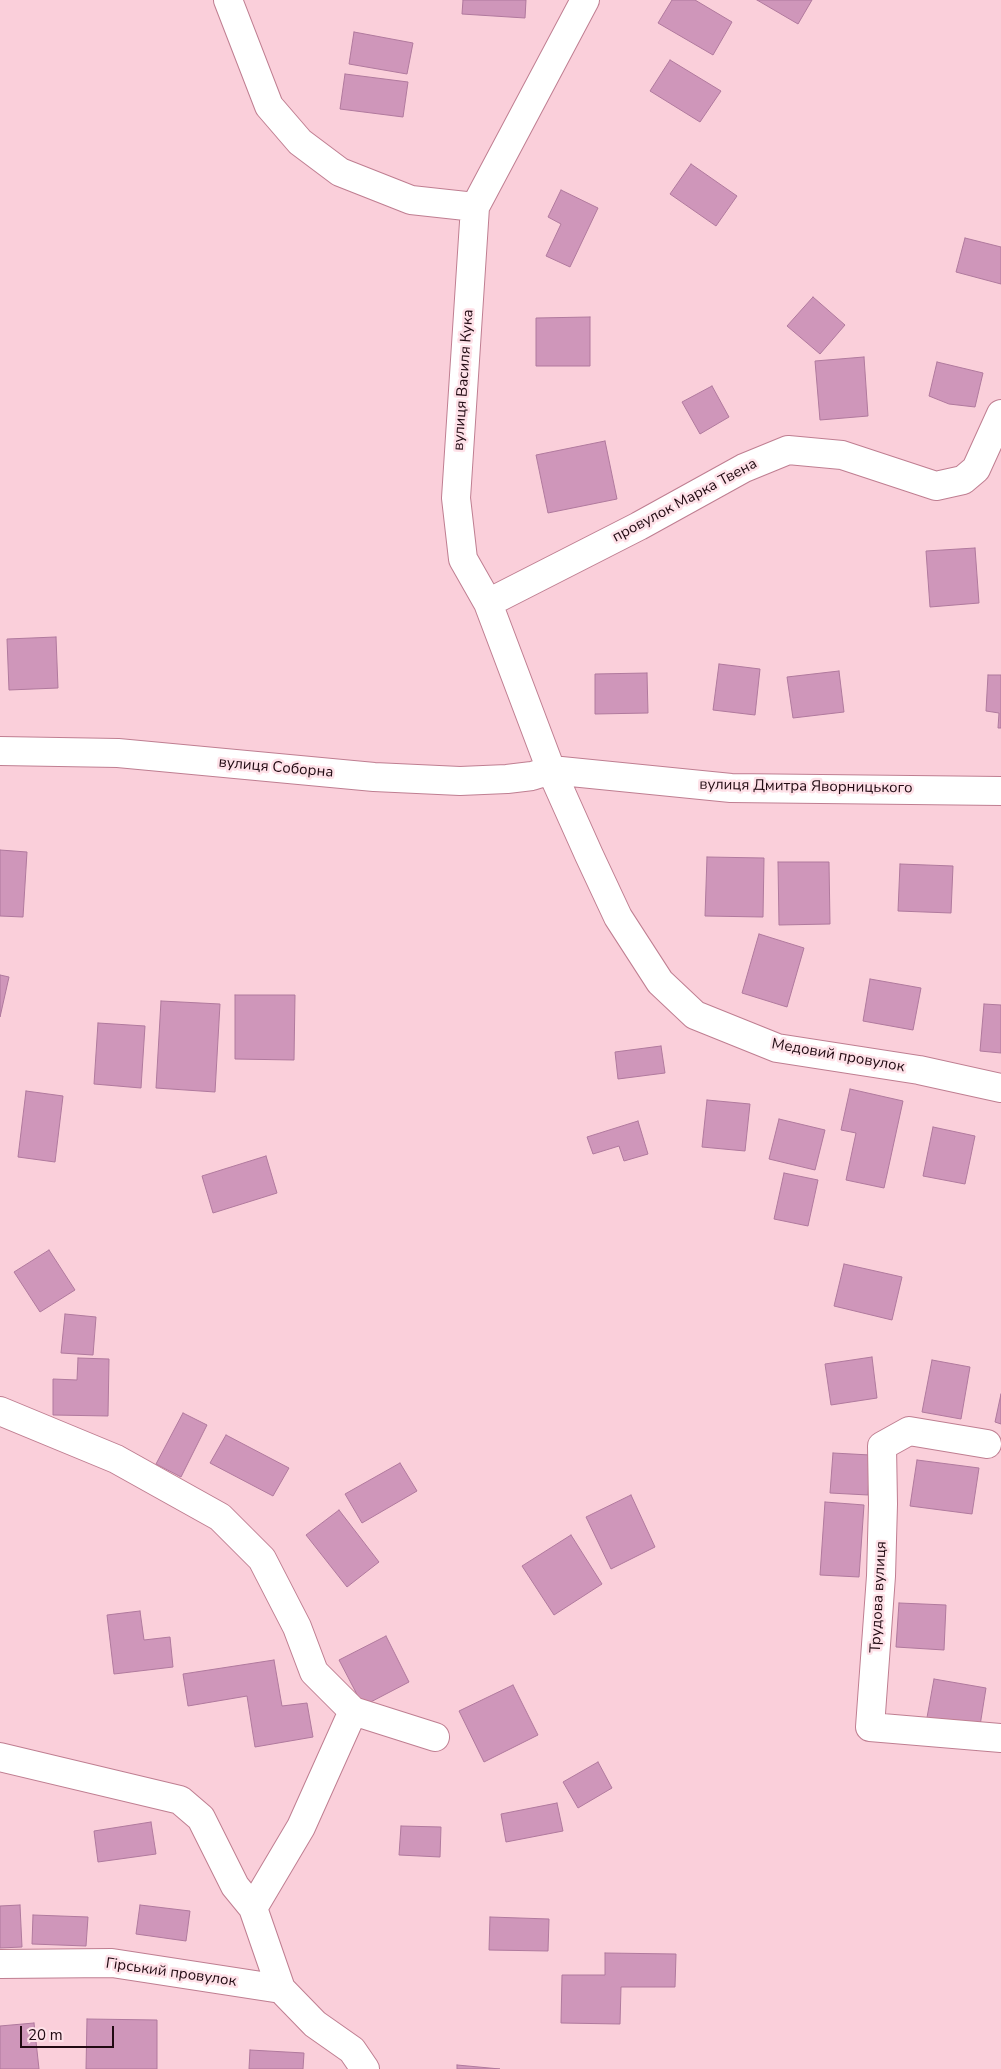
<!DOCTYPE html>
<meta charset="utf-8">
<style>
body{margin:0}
#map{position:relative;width:1001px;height:2069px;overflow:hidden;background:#facfda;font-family:"Nunito Sans",sans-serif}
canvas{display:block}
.scale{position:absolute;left:20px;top:2026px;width:94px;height:22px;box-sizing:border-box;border:2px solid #210a12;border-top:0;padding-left:6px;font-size:15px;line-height:18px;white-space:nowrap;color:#210a12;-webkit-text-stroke:4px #fee1e8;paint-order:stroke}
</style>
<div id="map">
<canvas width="1001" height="2069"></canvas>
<div class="scale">20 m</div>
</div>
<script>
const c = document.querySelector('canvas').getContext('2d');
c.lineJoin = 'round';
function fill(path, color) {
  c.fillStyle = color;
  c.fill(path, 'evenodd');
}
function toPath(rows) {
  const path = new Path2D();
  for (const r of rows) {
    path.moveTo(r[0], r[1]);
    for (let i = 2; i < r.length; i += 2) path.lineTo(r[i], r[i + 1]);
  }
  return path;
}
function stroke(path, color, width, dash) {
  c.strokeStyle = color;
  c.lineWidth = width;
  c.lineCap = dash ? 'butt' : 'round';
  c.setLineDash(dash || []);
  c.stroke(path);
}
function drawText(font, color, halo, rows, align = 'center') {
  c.font = font + ' "Nunito Sans",sans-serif';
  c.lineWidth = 5;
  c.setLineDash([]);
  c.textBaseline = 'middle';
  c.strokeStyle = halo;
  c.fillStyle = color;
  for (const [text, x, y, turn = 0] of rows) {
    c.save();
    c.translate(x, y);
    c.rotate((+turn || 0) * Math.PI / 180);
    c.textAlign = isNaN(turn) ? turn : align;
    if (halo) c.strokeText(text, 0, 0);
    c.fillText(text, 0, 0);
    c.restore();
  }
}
const building = toPath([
 [463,0,526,0,525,18,462,14,463,0],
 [672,0,695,0,732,22,713,55,658,23,672,0],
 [757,0,812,0,798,24,757,0],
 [354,32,413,43,407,74,349,64,354,32],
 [670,60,721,91,700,122,650,91,670,60],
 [345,74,408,82,403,117,340,109,345,74],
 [691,164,737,196,716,226,670,194,691,164],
 [561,190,598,208,570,267,546,256,561,224,548,217,561,190],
 [965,238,1001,247,1001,284,956,272,965,238],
 [813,297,845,325,820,354,787,326,813,297],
 [590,317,590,366,536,366,536,318,590,317],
 [864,357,868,416,820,420,815,361,864,357],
 [937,362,983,373,975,407,949,404,929,396,937,362],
 [712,386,729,417,700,434,682,402,712,386],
 [605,441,617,499,548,513,536,455,605,441],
 [975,548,979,603,930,607,926,551,975,548],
 [56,637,58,688,9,690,7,639,56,637],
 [719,664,760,669,755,715,713,710,719,664],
 [839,671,844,712,793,718,787,677,839,671],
 [647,673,648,713,595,714,595,674,647,673],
 [988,675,1001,675,1001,728,998,728,999,713,986,711,988,675],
 [0,850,27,852,23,917,0,916,0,850],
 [707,857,764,858,763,917,705,916,707,857],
 [778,862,829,862,830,924,779,925,778,862],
 [900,864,953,866,951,913,898,911,900,864],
 [759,934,804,948,787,1007,742,993,759,934],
 [0,975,9,977,0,1017,0,975],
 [870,979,921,988,913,1030,863,1021,870,979],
 [235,995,295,995,294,1060,235,1059,235,995],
 [161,1001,220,1004,215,1092,156,1088,161,1001],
 [984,1004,1001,1005,1001,1053,980,1051,984,1004],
 [98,1023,145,1026,141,1088,94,1084,98,1023],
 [661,1046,665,1073,618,1079,615,1052,661,1046],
 [850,1089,903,1101,884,1188,846,1180,856,1133,841,1130,850,1089],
 [26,1091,63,1096,55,1162,18,1157,26,1091],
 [707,1100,750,1104,745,1151,702,1147,707,1100],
 [779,1119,825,1130,815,1170,769,1159,779,1119],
 [638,1121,648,1154,624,1161,619,1146,593,1154,587,1137,638,1121],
 [933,1127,975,1136,965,1184,923,1176,933,1127],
 [266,1156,277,1193,213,1213,202,1176,266,1156],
 [784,1173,818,1180,808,1226,774,1219,784,1173],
 [49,1250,75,1290,40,1312,14,1272,49,1250],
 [844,1264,902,1277,892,1320,834,1306,844,1264],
 [65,1314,96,1317,93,1355,61,1353,65,1314],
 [872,1357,877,1398,831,1405,825,1364,872,1357],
 [78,1358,109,1359,108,1416,53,1415,53,1379,77,1380,78,1358],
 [932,1360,970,1367,961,1419,922,1412,932,1360],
 [1001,1394,1001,1424,995,1422,1001,1394],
 [183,1413,207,1425,181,1477,156,1464,183,1413],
 [226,1435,289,1468,273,1496,210,1463,226,1435],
 [833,1453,870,1455,868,1495,830,1493,833,1453],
 [917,1460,979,1468,972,1514,910,1506,917,1460],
 [400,1463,417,1491,362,1523,345,1494,400,1463],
 [631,1495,655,1547,611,1569,586,1517,631,1495],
 [825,1502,864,1505,859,1577,820,1575,825,1502],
 [339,1510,379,1562,347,1587,306,1535,339,1510],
 [571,1535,602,1584,554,1615,522,1566,571,1535],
 [899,1603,946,1605,944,1650,896,1647,899,1603],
 [140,1611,144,1640,170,1637,173,1667,114,1674,107,1615,140,1611],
 [386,1636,409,1682,363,1706,339,1660,386,1636],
 [274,1660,282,1706,307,1703,313,1737,255,1747,247,1696,188,1706,183,1674,274,1660],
 [934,1679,986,1688,979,1732,926,1723,934,1679],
 [513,1685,538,1735,484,1762,459,1711,513,1685],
 [598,1762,612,1788,578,1808,563,1782,598,1762],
 [557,1803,563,1831,506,1842,501,1814,557,1803],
 [151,1822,156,1854,98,1862,94,1831,151,1822],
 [401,1826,441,1827,440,1857,399,1855,401,1826],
 [20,1905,22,1947,0,1948,0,1906,20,1905],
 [140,1905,190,1911,186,1941,136,1934,140,1905],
 [33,1915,88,1917,86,1946,32,1944,33,1915],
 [490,1917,549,1919,548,1951,489,1950,490,1917],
 [605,1953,676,1954,675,1987,621,1987,620,2024,561,2023,562,1975,605,1975,605,1953],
 [87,2019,157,2020,157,2069,86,2069,87,2019],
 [34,2023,39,2069,0,2069,0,2026,34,2023],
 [250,2050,304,2053,303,2069,249,2069,250,2050],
 [457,2065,500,2069,457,2069,457,2065]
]);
fill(building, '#cf96ba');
stroke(building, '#b0799d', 1);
const street = toPath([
 [228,0,269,106,300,142,340,172,411,200,475,207],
 [585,0,475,207,456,498,463,559,488,603,551,770,589,855,618,917,660,982,695,1015,777,1048,919,1070,1001,1088],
 [488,603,639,526,744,468,788,450,842,455,936,486,963,480,976,469,1001,414],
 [0,751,118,753,374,777,460,781,507,779,532,776,551,770,731,788,1001,791],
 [0,1411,116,1459,220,1517,262,1559,297,1627,314,1672,353,1711,435,1737],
 [987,1444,909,1431,882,1446,883,1504,881,1576,870,1727,1001,1738],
 [353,1711,301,1827,253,1908,281,1989,315,2024,352,2050,365,2069],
 [0,1757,180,1800,201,1818,235,1886,253,1908],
 [0,1964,112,1963,281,1989]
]);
stroke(street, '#bf7e91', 30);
stroke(street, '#fff', 28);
drawText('15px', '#210a12', '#fee1e8', [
 ["вулиця Василя Кука",464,380,-86],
 ["провулок Марка Твена",685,501,-28],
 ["вулиця Соборна",276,768,5],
 ["вулиця Дмитра Яворницького",806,787,1],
 ["Медовий провулок",838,1056,10],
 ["Трудова вулиця",879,1597,-87],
 ["Гірський провулок",171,1973,8]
]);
</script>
